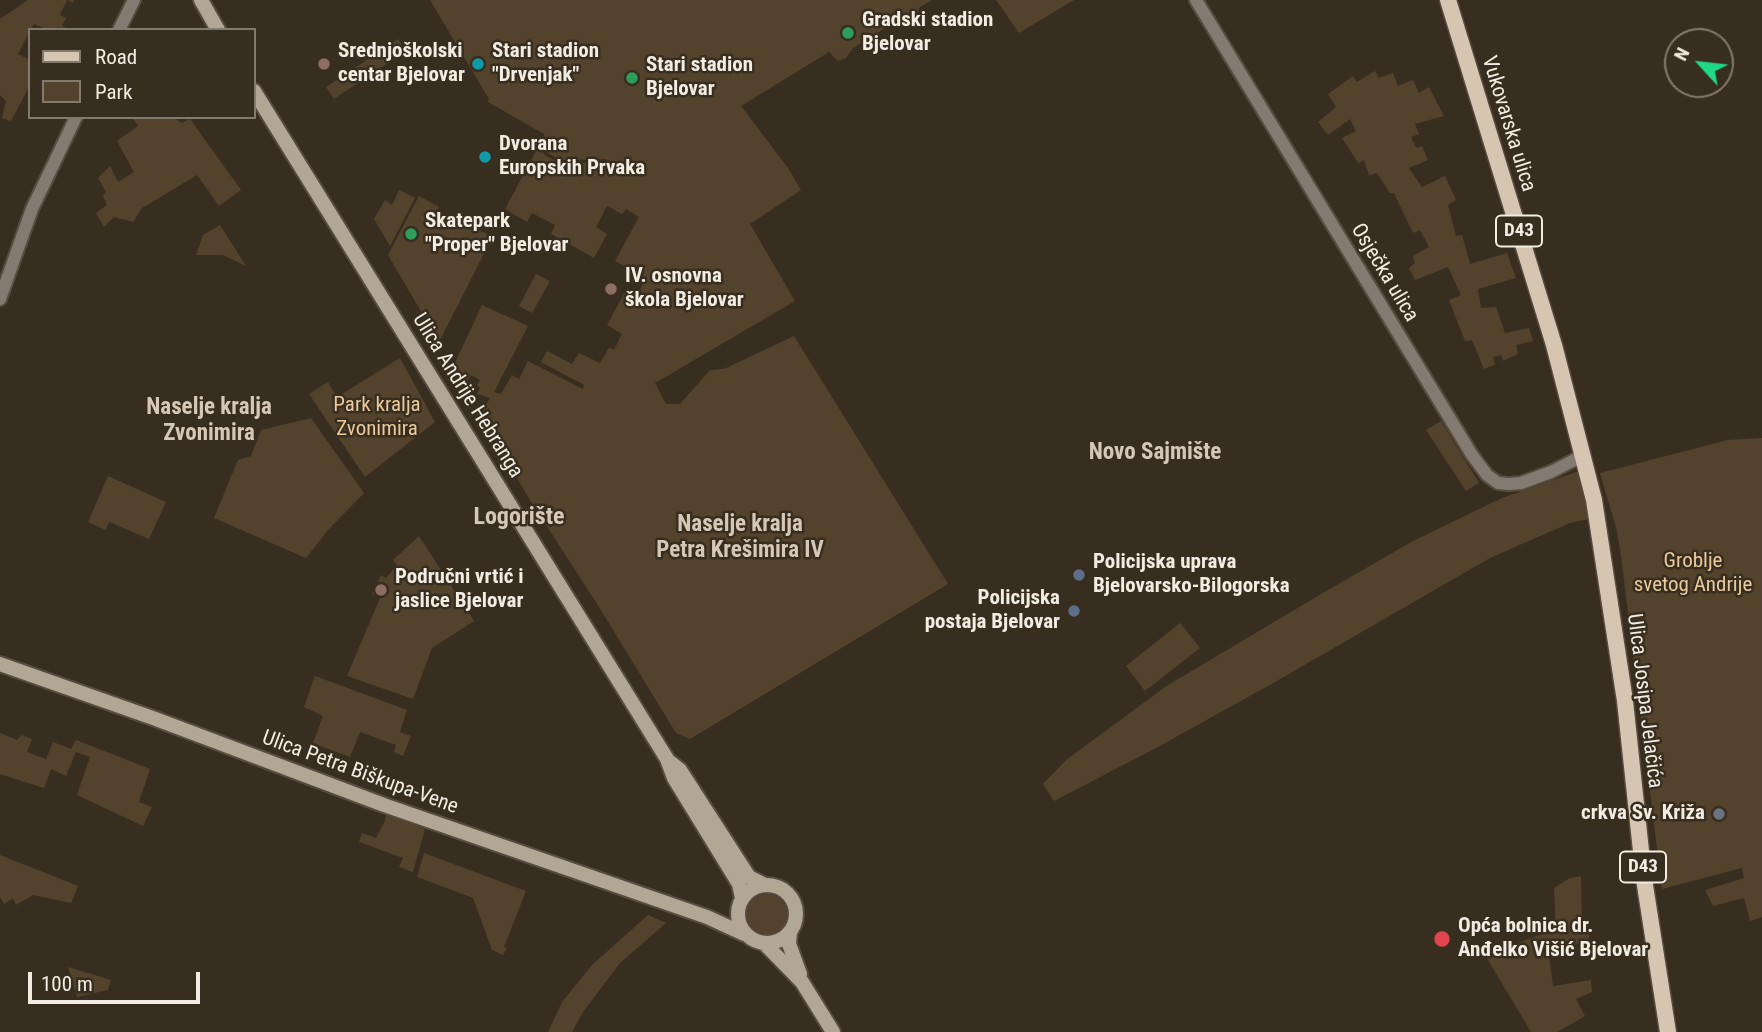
<!DOCTYPE html>
<meta charset="utf-8">
<style>
body{margin:0}
#map{position:relative;width:1762px;height:1032px;overflow:hidden;background:#382e20;font-family:"Roboto Condensed",sans-serif}
canvas{display:block}
.legend{position:absolute;left:28px;top:28px;width:228px;height:91px;box-sizing:border-box;background:#382e20;border:2px solid #827a6e;margin:0;padding:9px 12px;list-style:none;font-size:21px;color:#f2ece3}
.legend li{display:flex;align-items:center;gap:14px;height:35px}
.legend b{width:35px;border:2px solid #827a6e}
.north{position:absolute;left:1664px;top:28px;width:70px;height:70px;box-sizing:border-box;background:#382e20;border:2px solid #827a6e;border-radius:50%;rotate:297deg;font-size:19px;font-weight:700;line-height:28px;text-align:center;color:#f2ece3}
.north::after{content:'';display:block;margin:auto;width:24px;height:32px;background:#21d887;clip-path:polygon(50% 0,100% 100%,50% 72%,0 100%)}
.scale{position:absolute;left:28px;top:972px;width:172px;height:32px;box-sizing:border-box;border:4px solid #f2ece3;border-top:0;padding-left:9px;font-size:21px;line-height:24px;white-space:nowrap;color:#f2ece3;-webkit-text-stroke:5px #382e20;paint-order:stroke}
</style>
<div id="map">
<canvas width="1762" height="1032"></canvas>
<ul class="legend">
<li><b style="height:9px;background:#d6c6b1"></b>Road</li>
<li><b style="height:19px;background:#53432d"></b>Park</li>
</ul>
<div class="north">N</div>
<div class="scale">100 m</div>
</div>
<script>
const c = document.querySelector('canvas').getContext('2d');
c.lineJoin = 'round';
function fill(path, color) {
  c.fillStyle = color;
  c.fill(path, 'evenodd');
}
function toPath(rows) {
  const path = new Path2D();
  for (const r of rows) {
    if (r.length === 3) {
      path.moveTo(r[0] + r[2], r[1]);
      path.arc(r[0], r[1], r[2], 0, 2 * Math.PI);
      continue;
    }
    path.moveTo(r[0], r[1]);
    for (let i = 2; i < r.length; i += 2) path.lineTo(r[i], r[i + 1]);
  }
  return path;
}
function stroke(path, color, width, dash) {
  c.strokeStyle = color;
  c.lineWidth = width;
  c.lineCap = dash ? 'butt' : 'round';
  c.setLineDash(dash || []);
  c.stroke(path);
}
function drawText(font, color, halo, rows, align = 'center') {
  c.font = font + ' "Roboto Condensed",sans-serif';
  c.lineWidth = 5;
  c.setLineDash([]);
  c.textBaseline = 'middle';
  c.strokeStyle = halo;
  c.fillStyle = color;
  for (const [text, x, y, turn = 0] of rows) {
    c.save();
    c.translate(x, y);
    c.rotate((+turn || 0) * Math.PI / 180);
    c.textAlign = isNaN(turn) ? turn : align;
    if (halo) c.strokeText(text, 0, 0);
    c.fillText(text, 0, 0);
    c.restore();
  }
}
fill(toPath([
 [28,0,74,0,73,3,67,0,60,15,66,18,62,26,70,30,48,30,34,24,30,30,18,54,30,60,30,85,11,121,2,118,6,101,0,95,0,19],
 [430,0,932,0,919,8,917,14,910,19,902,18,853,48,846,58,838,61,829,52,741,106,788,168,801,190,750,224,795,301,655,383,666,404,680,404,710,370,724,369,794,336,948,584,690,739,676,733,599,607,528,497,478,409,486,405,490,398,477,394,480,388,477,385,480,380,471,375,468,380,465,379,462,384,453,367,482,305,528,326,494,392,501,394,512,375,519,379,528,361,583,389,584,385,541,362,547,351,572,364,579,353,600,363,609,348,614,350,622,334,607,325,627,288,638,294,646,278,615,261,639,217,626,209,622,214,607,206,596,227,607,234,594,258,551,234,555,225,532,213,527,222,505,209,541,142,544,155,562,164,606,162,607,159,560,160,546,152,544,134,488,102,489,99],
 [996,0,1074,0,1019,33],
 [398,39,406,51,334,99,326,87],
 [1375,71,1379,78,1393,73,1398,86,1413,80,1419,93,1429,87,1444,116,1415,124,1419,134,1411,137,1416,148,1422,146,1428,160,1409,168,1422,187,1445,176,1456,200,1448,205,1456,236,1462,235,1470,264,1507,253,1516,278,1478,289,1481,308,1496,307,1505,333,1529,328,1533,341,1516,345,1518,354,1503,361,1501,355,1493,357,1495,365,1484,369,1472,340,1465,341,1449,300,1461,295,1448,267,1415,280,1409,268,1415,263,1413,256,1429,247,1420,230,1413,233,1394,193,1390,193,1377,173,1369,175,1364,160,1358,163,1342,138,1356,131,1350,119,1328,135,1318,122,1336,107,1328,94,1353,76,1357,82],
 [132,117,173,117,182,123,190,119,241,190,219,206,197,175,142,208,133,222,114,217,104,227,96,213,107,205,103,196,106,192,98,178,110,166,118,182,134,172,117,141,138,126],
 [399,190,415,198,390,246,374,219,385,200,392,205],
 [419,196,439,207,436,213,493,236,439,342,388,255],
 [220,225,246,266,223,255,196,255,203,235],
 [536,274,550,281,532,313,519,306],
 [400,358,435,422,365,477,309,394,328,382,337,397],
 [311,418,364,493,328,530,306,558,214,518,238,460,251,456,261,430],
 [1441,421,1479,483,1466,491,1426,430],
 [1762,438,1762,917,1750,921,1744,898,1713,906,1705,890,1744,878,1742,868,1662,889,1621,556,1617,531,1600,473,1728,440],
 [1582,470,1593,518,1570,523,1490,558,1268,686,1156,748,1054,801,1043,784,1066,760,1168,685,1328,590,1413,541,1502,498],
 [108,476,166,502,149,539,109,522,106,530,88,522],
 [419,536,474,621,432,648,413,699,347,676,380,598,372,594,381,575,386,578,397,565,393,560],
 [1180,623,1200,648,1145,691,1126,666],
 [315,676,407,710,400,732,411,736,403,756,394,752,396,745,360,732,350,757,313,743,323,716,304,707],
 [0,733,17,740,21,735,32,739,27,752,46,759,53,742,71,749,76,740,150,769,139,802,152,807,143,826,77,795,90,757,76,752,66,776,51,769,44,788,0,774],
 [386,815,425,829,413,872,399,867,403,858,359,842,362,833,376,838,385,821],
 [424,853,526,891,504,947,507,948,503,955,492,950,473,898,417,877],
 [0,855,78,886,71,903,33,895,16,905,13,898,4,904,0,897],
 [1581,876,1582,925,1589,926,1589,939,1549,955,1553,986,1591,980,1592,992,1576,999,1585,1016,1557,1032,1531,1032,1485,955,1556,929,1554,888,1570,878],
 [767,914,20],
 [648,915,666,923,620,963,583,1012,572,1032,548,1032,562,1002,592,965],
 [68,967,111,980,108,990,77,997]
]), '#53432d');
const tertiary = toPath([
 [1196,0,1472,455,1487,475,1498,483,1509,484,1521,483,1551,472,1584,455],
 [119,30,134,0],
 [0,299,32,209,76,117]
]);
const secondary = toPath([
 [201,0,218,30],
 [254,91,667,759,674,778,739,884,742,898],
 [0,664,153,718,384,805,707,917,744,934],
 [670,762,680,770,749,877,763,884],
 [767,914,29],
 [790,932,789,944,800,974],
 [764,943,802,982,833,1032]
]);
const primary = toPath([
 [1448,0,1554,345,1594,500,1625,701,1644,879,1668,1032]
]);
stroke(tertiary, '#564c3f', 16);
stroke(secondary, '#564c3f', 18);
stroke(primary, '#564c3f', 19);
stroke(tertiary, '#837b71', 12);
stroke(secondary, '#b2a695', 14);
stroke(primary, '#d6c6b1', 16);
for (const [x, y, r, color] of [
 [848,33,7,"#2e9e5b"],
 [324,64,7,"#8d6e63"],
 [478,64,7,"#0f9aa8"],
 [632,78,7,"#2e9e5b"],
 [485,157,7,"#0f9aa8"],
 [411,234,7,"#2e9e5b"],
 [611,289,7,"#8d6e63"],
 [1079,575,7,"#5c6f8a"],
 [381,590,7,"#8d6e63"],
 [1074,611,7,"#5c6f8a"],
 [1719,814,7,"#6b7280"],
 [1442,939,9,"#e0444e"]
]) {
  const dot = new Path2D();
  dot.arc(x, y, r, 0, 2 * Math.PI);
  c.fillStyle = color;
  c.fill(dot);
  stroke(dot, '#382e20', 2.5);
}
for (const [x, y, w] of [
 [1519,231,46],
 [1643,867,46]
]) {
  const box = new Path2D();
  box.roundRect(x - w / 2, y - 15.5, w, 31, 5);
  c.fillStyle = '#382e20';
  c.fill(box);
  stroke(box, '#f2ece3', 2);
}
drawText('bold 19px', '#f2ece3', null, [
 ["D43",1519,231],
 ["D43",1643,867]
]);
drawText('bold 21px', '#f2ece3', '#382e20', [
 ["Gradski stadion",862,21],
 ["Bjelovar",862,45],
 ["Srednjoškolski",338,52],
 ["centar Bjelovar",338,76],
 ["Stari stadion",492,52],
 ["\"Drvenjak\"",492,76],
 ["Stari stadion",646,66],
 ["Bjelovar",646,90],
 ["Dvorana",499,145],
 ["Europskih Prvaka",499,169],
 ["Skatepark",425,222],
 ["\"Proper\" Bjelovar",425,246],
 ["IV. osnovna",625,277],
 ["škola Bjelovar",625,301],
 ["Policijska uprava",1093,563],
 ["Bjelovarsko-Bilogorska",1093,587],
 ["Područni vrtić i",395,578],
 ["jaslice Bjelovar",395,602],
 ["Policijska",1060,599,"right"],
 ["postaja Bjelovar",1060,623,"right"],
 ["crkva Sv. Križa",1705,814,"right"],
 ["Opća bolnica dr.",1458,927],
 ["Anđelko Višić Bjelovar",1458,951]
], 'left');
drawText('21px', '#f2ece3', '#382e20', [
 ["Vukovarska ulica",1508,124,73],
 ["Osječka ulica",1384,273,59],
 ["Ulica Andrije Hebranga",467,396,58],
 ["Ulica Josipa Jelačića",1644,701,83],
 ["Ulica Petra Biškupa-Vene",360,773,20]
]);
drawText('21px', '#eaca9c', '#382e20', [
 ["Park kralja",377,406],
 ["Zvonimira",377,430],
 ["Groblje",1693,562],
 ["svetog Andrije",1693,586]
]);
drawText('bold 23px', '#d5c8b7', '#382e20', [
 ["Naselje kralja",209,408],
 ["Zvonimira",209,434],
 ["Novo Sajmište",1155,453],
 ["Naselje kralja",740,525],
 ["Petra Krešimira IV",740,551]
]);
drawText('bold 24px', '#d5c8b7', '#382e20', [
 ["Logorište",519,518]
]);
</script>
